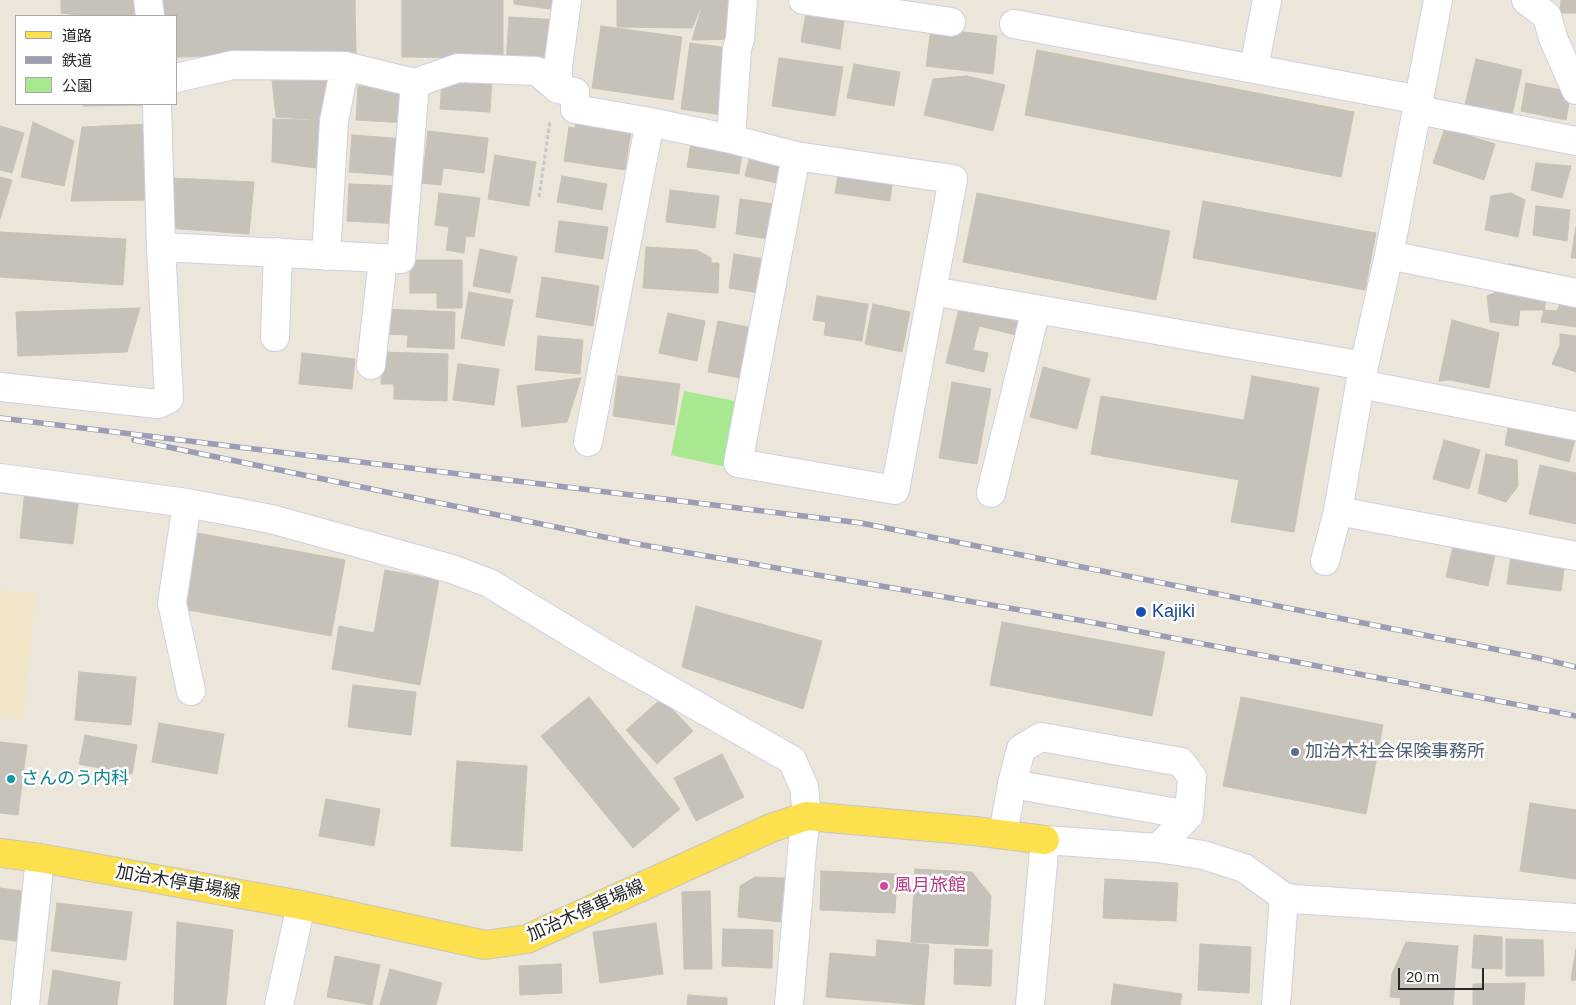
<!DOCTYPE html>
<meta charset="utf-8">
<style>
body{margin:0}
#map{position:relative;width:1576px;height:1005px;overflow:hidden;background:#ece5d9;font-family:Arial,"Noto Sans JP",sans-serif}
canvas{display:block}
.legend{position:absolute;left:15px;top:15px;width:162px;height:90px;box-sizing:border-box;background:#fff;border:1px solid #a9a9a9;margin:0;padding:6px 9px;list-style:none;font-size:15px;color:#292929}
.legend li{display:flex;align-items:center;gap:10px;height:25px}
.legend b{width:25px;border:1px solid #a9a9a9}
.scale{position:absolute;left:1398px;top:968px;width:86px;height:22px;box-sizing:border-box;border:2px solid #292929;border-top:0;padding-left:6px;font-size:15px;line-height:18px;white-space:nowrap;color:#292929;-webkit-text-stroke:4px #fff;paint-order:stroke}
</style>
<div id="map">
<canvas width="1576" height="1005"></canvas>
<ul class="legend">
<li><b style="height:6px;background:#fce04e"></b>道路</li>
<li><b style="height:6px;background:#9b9db5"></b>鉄道</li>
<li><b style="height:14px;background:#a7e890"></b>公園</li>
</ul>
<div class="scale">20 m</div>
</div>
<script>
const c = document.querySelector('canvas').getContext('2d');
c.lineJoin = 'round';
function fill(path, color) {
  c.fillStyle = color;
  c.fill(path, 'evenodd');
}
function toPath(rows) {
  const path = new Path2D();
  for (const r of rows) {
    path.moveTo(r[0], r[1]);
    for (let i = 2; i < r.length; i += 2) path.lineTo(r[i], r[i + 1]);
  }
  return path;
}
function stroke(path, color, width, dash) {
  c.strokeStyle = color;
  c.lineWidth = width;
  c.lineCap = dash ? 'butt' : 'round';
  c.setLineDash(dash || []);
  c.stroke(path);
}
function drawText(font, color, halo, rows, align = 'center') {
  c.font = font + ' Arial,"Noto Sans JP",sans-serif';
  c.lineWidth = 5;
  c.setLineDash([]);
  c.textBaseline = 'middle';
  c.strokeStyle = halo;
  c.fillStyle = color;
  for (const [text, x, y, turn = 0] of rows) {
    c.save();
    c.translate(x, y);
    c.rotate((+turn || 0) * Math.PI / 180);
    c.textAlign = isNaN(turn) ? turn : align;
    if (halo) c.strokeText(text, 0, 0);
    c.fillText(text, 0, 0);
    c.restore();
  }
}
fill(toPath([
 [0,590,35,593,24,719,0,717]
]), '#f0e5c6');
fill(toPath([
 [684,391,740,402,726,467,671,455]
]), '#a7e890');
const building = toPath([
 [61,0,140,0,139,16,88,16,61,13,61,0],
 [156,0,355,0,356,54,176,57,176,16,156,16,156,0],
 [402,0,503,0,503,58,402,57,402,0],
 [514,0,565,0,565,11,514,4,514,0],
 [617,0,704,0,692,28,617,27,617,0],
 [704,0,739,0,740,39,692,40,704,0],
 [1561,0,1576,0,1576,13,1560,13,1561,0],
 [807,7,845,13,840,49,801,42,807,7],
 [509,17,561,20,558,67,506,64,509,17],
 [601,26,682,37,673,100,592,88,601,26],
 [931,28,997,36,993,74,926,66,931,28],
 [690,43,737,49,728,116,681,109,690,43],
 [1037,50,1354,112,1341,177,1025,115,1037,50],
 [779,58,843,67,835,116,772,106,779,58],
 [1476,59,1522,70,1512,115,1465,105,1476,59],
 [854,64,900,72,894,106,847,98,854,64],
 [271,70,337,73,334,121,276,117,271,70],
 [967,76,1005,85,993,131,924,115,933,79,967,76],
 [492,78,490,112,440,109,442,81,492,78],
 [1526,83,1571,92,1566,120,1521,111,1526,83],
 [358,86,409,89,407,123,356,120,358,86],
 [83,104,146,104,146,105,83,106,83,104],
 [577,117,632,125,625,170,564,161,569,127,575,128,577,117],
 [273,119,334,121,331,170,272,162,273,119],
 [33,122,74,141,64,186,21,177,33,122],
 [148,124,152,200,71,201,82,127,148,124],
 [0,126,24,133,12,173,0,170,0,126],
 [1445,128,1495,144,1484,180,1433,163,1445,128],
 [428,131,488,138,484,173,443,168,441,185,422,183,428,131],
 [352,135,406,139,404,176,349,172,352,135],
 [692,137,743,145,739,174,687,167,692,137],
 [751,151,789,159,782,184,745,176,751,151],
 [495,155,536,162,529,206,488,199,495,155],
 [1536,163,1571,166,1562,198,1531,190,1536,163],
 [839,169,893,177,890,201,835,193,839,169],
 [562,176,607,184,602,210,557,202,562,176],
 [0,177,12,180,0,219,0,177],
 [172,178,254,182,249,234,167,228,172,178],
 [349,184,403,186,401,224,347,221,349,184],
 [670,190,719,196,715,228,666,222,670,190],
 [439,193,480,198,474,237,466,236,464,253,446,250,449,227,435,225,439,193],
 [977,193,1170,231,1156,300,963,262,977,193],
 [1511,193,1525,200,1518,237,1485,230,1491,196,1511,193],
 [740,199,780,205,775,240,736,234,740,199],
 [1203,201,1376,233,1365,290,1193,258,1203,201],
 [1536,206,1570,210,1567,241,1533,235,1536,206],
 [559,221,608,227,603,259,555,252,559,221],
 [1576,227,1576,258,1571,258,1576,227],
 [0,232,126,239,123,285,0,277,0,232],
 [646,247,697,250,711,258,711,263,719,263,718,293,643,288,646,247],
 [480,249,517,257,510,293,473,286,480,249],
 [734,254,770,260,765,294,729,288,734,254],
 [410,260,462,260,462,308,437,308,437,293,410,293,410,260],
 [1509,264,1551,273,1544,310,1520,310,1518,326,1490,322,1487,296,1502,290,1509,264],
 [542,277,599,286,593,326,536,317,542,277],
 [469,292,513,300,504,346,461,338,469,292],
 [1576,295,1576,327,1541,322,1544,310,1557,311,1560,303,1576,295],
 [817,296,868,304,862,341,824,335,826,322,813,320,817,296],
 [961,300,1025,315,1020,336,979,326,973,350,988,353,984,372,946,363,961,300],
 [873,304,910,312,902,352,865,344,873,304],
 [140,308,127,352,18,356,16,312,140,308],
 [385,309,455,312,454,349,407,347,408,335,384,334,385,309],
 [668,313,705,321,697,361,659,353,668,313],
 [1452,320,1499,333,1489,388,1450,380,1439,381,1452,320],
 [718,321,757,329,747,379,708,372,718,321],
 [1560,334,1576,336,1576,372,1552,364,1560,345,1560,334],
 [538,336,583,340,580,374,535,370,538,336],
 [382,352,448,354,447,401,394,399,394,384,381,384,382,352],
 [302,353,355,359,352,389,299,384,302,353],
 [458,364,499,369,494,405,453,400,458,364],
 [1043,367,1090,379,1077,429,1030,417,1043,367],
 [618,376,680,384,674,425,613,416,618,376],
 [1252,376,1319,388,1294,532,1231,522,1239,480,1091,454,1101,396,1244,420,1252,376],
 [581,378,567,422,522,427,517,386,581,378],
 [952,382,991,389,977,464,939,458,952,382],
 [1509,422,1576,436,1569,462,1505,445,1509,422],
 [1444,440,1480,450,1469,489,1433,479,1444,440],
 [1486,454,1517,460,1518,486,1506,502,1478,493,1486,454],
 [1540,465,1576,473,1576,524,1529,514,1540,465],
 [25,490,79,496,73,544,20,538,25,490],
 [197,533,345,560,331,636,183,609,197,533],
 [1453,546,1495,555,1488,586,1446,577,1453,546],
 [1511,555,1565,561,1561,591,1507,584,1511,555],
 [385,570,439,580,420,685,332,669,339,626,374,633,385,570],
 [696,606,822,641,803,709,682,667,696,606],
 [1002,622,1165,652,1152,716,990,685,1002,622],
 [79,672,136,677,131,725,75,720,79,672],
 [353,685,416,692,411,735,348,727,353,685],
 [589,697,680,809,633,848,541,736,589,697],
 [1241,697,1383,725,1366,814,1223,786,1241,697],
 [662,698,693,731,657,764,626,730,662,698],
 [159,723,224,734,217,774,152,762,159,723],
 [85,735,137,745,132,774,79,764,85,735],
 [0,742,27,745,18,815,0,813,0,742],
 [722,754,744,797,696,821,674,778,722,754],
 [457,761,527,766,522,851,451,846,457,761],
 [326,799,380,809,374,846,319,836,326,799],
 [1530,803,1576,810,1576,879,1520,871,1530,803],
 [915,869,972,872,991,896,988,946,911,942,915,869],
 [821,871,897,874,895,913,820,910,821,871],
 [755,877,785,878,780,922,738,917,740,886,755,877],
 [1105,879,1178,883,1176,921,1103,918,1105,879],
 [0,888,30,892,24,942,0,939,0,888],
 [710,891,712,969,684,969,682,892,710,891],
 [57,903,132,912,126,960,51,951,57,903],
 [177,922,233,930,226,1005,174,1005,177,922],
 [656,923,663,974,600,983,593,932,656,923],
 [723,929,773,930,772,968,722,966,723,929],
 [1474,935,1502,937,1502,969,1472,968,1474,935],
 [1506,939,1543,940,1544,976,1506,976,1506,939],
 [877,940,929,945,924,1005,826,997,830,953,876,957,877,940],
 [1406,942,1458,946,1453,1005,1400,1005,1401,998,1390,997,1392,974,1406,942],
 [1200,944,1251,947,1249,993,1198,990,1200,944],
 [955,949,992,950,991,986,954,984,955,949],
 [1576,949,1576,980,1571,980,1576,949],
 [335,956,380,965,372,1005,327,997,335,956],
 [561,964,562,993,520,995,519,966,561,964],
 [390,969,442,983,436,1005,380,1005,390,969],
 [53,970,120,982,117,1005,48,1005,53,970],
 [1525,983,1524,1005,1473,1005,1473,984,1525,983],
 [1114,984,1182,994,1180,1005,1111,1005,1114,984],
 [688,995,727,998,727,1005,687,1005,688,995]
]);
fill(building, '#c7c2b9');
stroke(building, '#c8c2b2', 1);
const minor = toPath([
 [148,0,150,16],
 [803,0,951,22],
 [1526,0,1547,16,1553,38,1576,90],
 [1014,24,1420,100],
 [1254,68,1267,0],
 [176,78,233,65,345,66,415,83,458,68,537,71,558,89,575,92,575,109,650,122,731,139,796,156,953,179,895,490,738,463,796,156],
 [558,89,558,67,567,0],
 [1418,110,1576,141],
 [731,139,737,49,740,39,743,0],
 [161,247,401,259,415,83],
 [1389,255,1576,293],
 [326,256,334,121,345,66],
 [932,291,1364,366],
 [275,337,278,252],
 [371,365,383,259],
 [1360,384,1576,426],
 [0,387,158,404,169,399,161,247,157,104],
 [588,442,650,122],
 [0,478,187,503,271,519,452,569,489,583,611,657,792,760,804,787,807,816,803,840,789,1005],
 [991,493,1036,309],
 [187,503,172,603,191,691],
 [1338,511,1576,556],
 [1325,561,1338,511,1360,384,1389,255,1438,0],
 [1012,784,1189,815],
 [1003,834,1012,784,1021,749,1041,737,1181,762,1192,777,1189,815,1158,848],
 [25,1005,40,858],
 [279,1005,301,905],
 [1030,1005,1045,840,1158,848,1203,855,1244,868,1284,897,1294,899,1576,918],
 [1276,1005,1284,897]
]);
const major = toPath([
 [0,853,40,858,301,905,485,945,527,939,771,828,807,816,975,831,1045,840]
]);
stroke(minor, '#ced0e3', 30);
stroke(major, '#c7c7c7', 30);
stroke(toPath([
 [539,197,550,121]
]), '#c7c7c7', 3, [4, 2.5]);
stroke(minor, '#fff', 28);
stroke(major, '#fce04e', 28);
const rail = toPath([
 [0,418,861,523,1539,658,1576,667],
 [134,440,643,545,1090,622,1576,716]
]);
stroke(rail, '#9b9db5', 5.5);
stroke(rail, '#fff', 4, [11]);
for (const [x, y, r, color] of [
 [1141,612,6,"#1a4fb4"],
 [1295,752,5,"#5c6f8a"],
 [11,779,5,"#0f9aa8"],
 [884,886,5,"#d1479c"]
]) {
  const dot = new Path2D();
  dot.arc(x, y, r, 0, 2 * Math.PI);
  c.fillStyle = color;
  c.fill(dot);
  stroke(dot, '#fff', 2);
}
drawText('18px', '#164399', '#fff', [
 ["Kajiki",1152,612]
], 'left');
drawText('18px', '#4e5e75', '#fff', [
 ["加治木社会保険事務所",1305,752]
], 'left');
drawText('18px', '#0d838f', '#fff', [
 ["さんのう内科",21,779]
], 'left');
drawText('18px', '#292929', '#fff', [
 ["加治木停車場線",178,883,10],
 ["加治木停車場線",586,911,-24]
]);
drawText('18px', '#b23c85', '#fff', [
 ["風月旅館",894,886]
], 'left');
</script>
